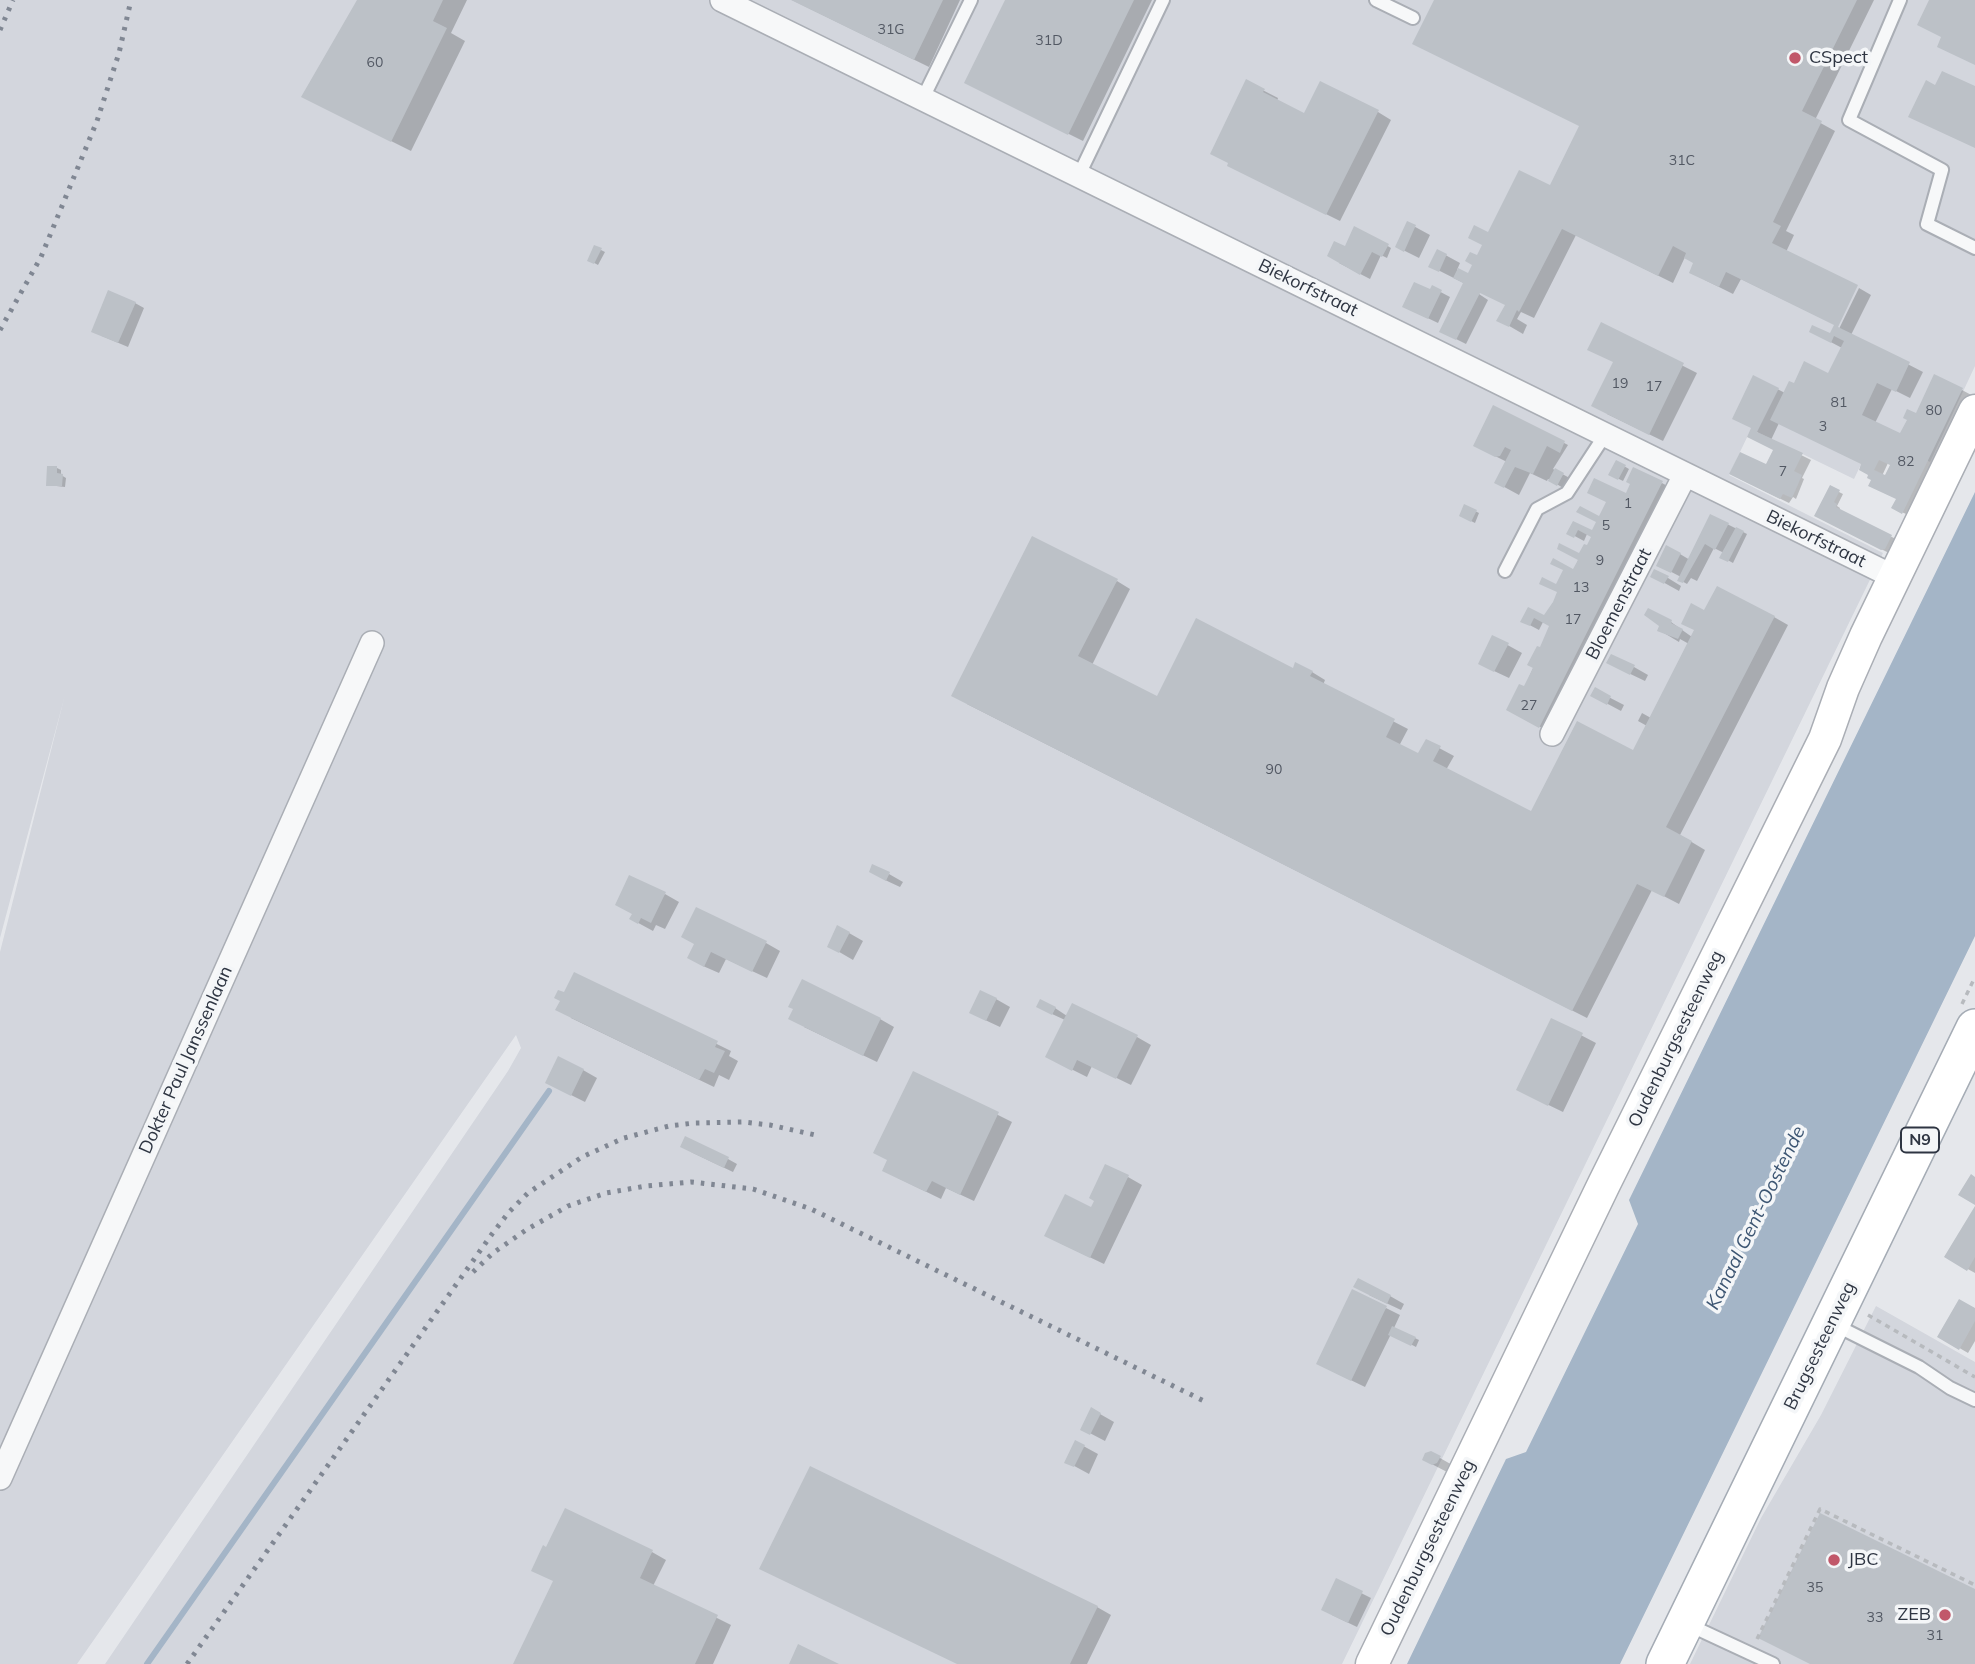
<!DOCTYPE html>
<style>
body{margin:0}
canvas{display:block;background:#e5e7eb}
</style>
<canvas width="1975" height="1664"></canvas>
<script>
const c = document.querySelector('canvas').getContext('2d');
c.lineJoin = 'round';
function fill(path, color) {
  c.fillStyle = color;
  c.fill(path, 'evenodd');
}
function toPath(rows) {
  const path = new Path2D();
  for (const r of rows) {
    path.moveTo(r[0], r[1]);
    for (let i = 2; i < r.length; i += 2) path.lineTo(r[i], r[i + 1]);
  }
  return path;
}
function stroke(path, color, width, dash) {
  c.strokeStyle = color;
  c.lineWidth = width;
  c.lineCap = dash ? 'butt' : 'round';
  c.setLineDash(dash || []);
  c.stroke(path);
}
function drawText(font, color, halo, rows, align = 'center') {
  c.font = font + ' Mulish,sans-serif';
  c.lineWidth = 7;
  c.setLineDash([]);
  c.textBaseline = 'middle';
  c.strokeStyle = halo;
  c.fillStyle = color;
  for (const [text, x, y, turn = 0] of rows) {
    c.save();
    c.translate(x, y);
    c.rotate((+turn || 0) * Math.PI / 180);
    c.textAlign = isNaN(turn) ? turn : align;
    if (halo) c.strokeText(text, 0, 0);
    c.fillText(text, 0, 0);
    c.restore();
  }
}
fill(toPath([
 [0,0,1975,0,1975,366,1930,462,1875,435,1854,479,1751,429,1729,475,1883,553,1342,1664,105,1664,508,1071,521,1048,516,1035,77,1664,0,1664,0,952,65,695,0,938],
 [1876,1306,1975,1362,1975,1664,1690,1664,1761,1518,1821,1415]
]), '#d3d6dd');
fill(toPath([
 [1975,492,1975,936,1620,1664,1407,1664,1506,1459,1526,1452,1638,1224,1629,1200]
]), '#a4b5c7');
fill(toPath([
 [359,0,467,0,451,33,465,41,411,151,303,97],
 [792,0,960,0,929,67],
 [1007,0,1152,0,1083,141,980,90],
 [1436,0,1874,0,1815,120,1835,131,1786,231,1794,235,1786,252,1856,286,1832,334,1836,335,1859,288,1871,295,1851,335,1923,372,1910,398,1892,389,1875,423,1901,436,1916,415,1962,390,1975,397,1916,508,1911,506,1906,514,1893,508,1898,499,1873,479,1863,464,1779,423,1771,440,1811,460,1802,478,1804,479,1796,499,1793,497,1789,503,1740,479,1767,467,1775,450,1753,428,1754,377,1785,393,1795,385,1829,375,1842,348,1825,339,1831,336,1836,325,1741,279,1733,294,1705,280,1695,263,1685,257,1673,283,1576,235,1534,318,1521,312,1517,319,1527,325,1523,334,1499,320,1507,305,1430,266,1438,251,1460,263,1457,270,1468,275,1489,235,1550,188,1580,126],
 [1888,463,1892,465,1886,478,1882,476],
 [1247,82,1278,98,1277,101,1305,115,1378,112,1391,120,1340,221,1243,173,1230,163],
 [1408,223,1430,235,1419,258,1397,247],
 [1386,245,1391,248,1387,258,1381,255,1370,279,1339,263],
 [595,247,605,252,598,265,589,260],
 [1433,288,1450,297,1438,323,1413,311],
 [1479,294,1488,300,1466,344,1450,336],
 [135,303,144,308,128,347,102,336],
 [1602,325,1697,373,1663,441,1607,414,1615,363],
 [1494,407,1568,445,1553,469,1577,482,1565,489,1548,479,1547,481,1530,473,1519,495,1497,483,1507,462,1489,453],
 [1617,462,1629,469,1623,481,1611,475],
 [57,468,61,470,61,475,66,478,65,487,48,485],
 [1662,483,1671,488,1548,731,1508,710,1524,689,1551,626,1543,622,1539,630,1522,621,1529,609,1545,617,1559,593,1557,587,1574,571,1580,555,1587,548,1593,537,1587,534,1584,541,1569,533,1574,523,1593,532,1600,518],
 [1831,488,1843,494,1837,506,1840,508,1839,511,1900,541,1891,554,1835,526],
 [1465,506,1479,513,1475,523,1461,516],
 [1711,516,1747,534,1733,563,1722,557,1724,553,1714,548,1697,581,1691,578,1687,584,1680,580,1681,577,1658,565,1680,554,1690,560],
 [1652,576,1668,578,1681,586,1679,591],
 [1117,581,1130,589,1092,665,1158,698,1293,670,1312,672,1325,680,1323,685,1408,729,1399,746,1419,756,1426,741,1454,756,1446,770,1532,813,1634,752,1647,726,1638,721,1642,713,1651,718,1689,644,1680,639,1679,642,1659,630,1671,622,1692,637,1705,612,1774,617,1788,625,1680,835,1705,850,1679,904,1652,890,1587,1018,967,704],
 [1493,637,1522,653,1509,678,1494,671],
 [1634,667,1648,675,1645,681,1622,670],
 [1595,690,1624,705,1621,711,1606,703],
 [889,874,903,882,900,887,885,880],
 [665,894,679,902,665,929,656,925,653,931,631,919],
 [849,933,863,941,853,960,829,946],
 [766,943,780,951,767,978,726,959,719,973,703,966,696,944],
 [575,974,731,1051,729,1056,738,1061,729,1080,719,1075,714,1087,571,1018,565,995],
 [996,999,1010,1007,1000,1027,985,1020],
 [1055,1008,1067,1016,1137,1037,1151,1045,1131,1085,1092,1066,1087,1077,1061,1064,1065,1020,1052,1014],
 [880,1019,894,1027,877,1062,804,1027],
 [1552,1020,1596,1043,1563,1112,1532,1097],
 [583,1070,597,1078,585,1102,561,1090],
 [914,1073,1012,1122,974,1201,946,1188,941,1199,898,1178],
 [691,1152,728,1159,737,1164,733,1172],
 [1128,1177,1142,1185,1104,1264,1060,1243,1092,1209],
 [1975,1209,1975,1273,1946,1257],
 [1369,1295,1390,1296,1404,1304,1401,1310],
 [1386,1308,1400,1315,1394,1328,1419,1340,1416,1347,1391,1334,1365,1387,1332,1371],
 [1975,1310,1975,1341,1968,1353,1939,1336],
 [1100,1414,1114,1422,1105,1441,1082,1429],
 [1076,1442,1098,1454,1089,1474,1067,1462],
 [1431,1453,1440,1458,1454,1466,1447,1472,1424,1460],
 [652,1552,666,1560,653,1586,731,1625,713,1664,515,1664],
 [1337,1581,1371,1598,1357,1627,1332,1615],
 [1097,1607,1111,1615,1087,1664,958,1664]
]), '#0003');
stroke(toPath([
 [147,1664,549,1091]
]), '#a4b5c7', 6);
fill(toPath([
 [357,0,443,0,433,21,447,28,391,142,301,97],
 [791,0,943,0,914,60],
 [1005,0,1134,0,1068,135,964,83],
 [1434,0,1857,0,1802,111,1822,121,1773,222,1781,226,1772,243,1858,285,1838,327,1910,362,1896,392,1877,383,1862,415,1900,433,1907,420,1903,418,1907,409,1916,413,1934,374,1963,388,1902,514,1891,508,1896,499,1868,486,1871,480,1867,478,1868,475,1859,470,1861,464,1770,420,1789,381,1794,383,1804,361,1828,373,1844,341,1834,336,1831,343,1809,332,1812,325,1830,333,1834,325,1726,272,1719,287,1689,273,1693,263,1684,258,1686,253,1673,246,1658,276,1562,229,1519,312,1517,310,1509,327,1496,321,1505,305,1480,293,1456,340,1439,332,1463,283,1453,278,1458,268,1468,273,1472,265,1465,261,1470,252,1477,255,1482,245,1468,238,1474,225,1488,232,1519,170,1550,185,1579,126,1412,44],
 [1879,460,1890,465,1885,475,1874,470],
 [1929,0,1975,0,1975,65,1937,47,1941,37,1917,25],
 [1942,71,1975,86,1975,148,1908,117,1926,80,1935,85],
 [1246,79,1265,89,1263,92,1304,113,1320,81,1379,110,1326,215,1227,166,1228,163,1210,154],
 [1407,221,1416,225,1404,252,1395,247],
 [1354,226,1389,244,1382,257,1372,252,1360,275,1327,256,1334,241,1345,246],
 [594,245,602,248,594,264,587,261],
 [1437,249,1447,254,1439,272,1428,267],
 [1414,282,1430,289,1432,285,1442,290,1428,319,1402,307],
 [108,290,136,302,118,343,91,332],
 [1601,322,1684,363,1649,435,1591,406,1613,362,1587,350],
 [1753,375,1779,388,1757,432,1803,453,1794,471,1802,475,1792,498,1783,494,1780,499,1729,474,1740,452,1766,464,1773,450,1747,437,1751,428,1732,419],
 [1493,405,1565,441,1560,453,1547,446,1533,474,1515,467,1504,488,1494,483,1511,450,1505,447,1500,456,1495,457,1473,446],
 [1616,460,1626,465,1618,480,1608,475],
 [47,466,57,466,57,473,63,474,62,486,46,486],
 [1633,467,1663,481,1539,728,1506,710,1519,684,1524,686,1533,668,1527,665,1537,646,1540,647,1549,626,1534,618,1530,626,1520,622,1528,607,1544,615,1553,602,1557,592,1539,584,1542,577,1556,584,1563,570,1550,564,1553,558,1573,569,1578,560,1557,549,1559,543,1579,553,1584,544,1587,545,1591,537,1578,530,1574,538,1566,534,1573,521,1592,530,1596,522,1576,512,1580,506,1599,516,1606,502,1587,493,1594,478,1626,493,1630,484,1626,482],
 [1555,468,1564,473,1557,486,1548,481],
 [1830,485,1840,490,1834,502,1837,504,1836,507,1892,535,1885,549,1881,550,1814,516],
 [1464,504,1477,510,1471,522,1459,516],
 [1710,514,1729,523,1715,550,1705,544,1683,583,1677,581],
 [1736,527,1744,531,1728,562,1719,558],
 [1032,536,1118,579,1078,656,1157,696,1196,618,1293,668,1295,662,1313,671,1310,676,1395,719,1386,737,1418,753,1426,739,1441,746,1433,761,1531,811,1577,721,1633,750,1694,630,1681,624,1691,603,1704,610,1717,586,1775,616,1666,827,1692,841,1664,897,1637,884,1572,1011,951,696],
 [1666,545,1681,553,1671,573,1656,566],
 [1654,569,1669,576,1664,584,1650,577],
 [1648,608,1672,620,1671,623,1683,629,1678,639,1657,631,1659,626,1644,615],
 [1492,635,1509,643,1494,672,1478,664],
 [1611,654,1635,665,1630,675,1606,663],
 [1595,687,1611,696,1607,705,1590,696],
 [872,864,890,872,886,881,869,872],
 [629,875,666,892,651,923,641,918,638,924,629,919,632,914,615,905],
 [696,907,767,941,752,972,711,952,704,967,687,958,694,944,681,937],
 [837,925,850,932,839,953,827,947],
 [574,972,718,1041,715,1047,725,1051,714,1073,705,1069,699,1080,555,1010,560,1001,554,998,558,990,564,992],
 [802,979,881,1018,863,1056,788,1019,793,1009,788,1007],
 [980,990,997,998,986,1021,969,1013],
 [1040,999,1056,1007,1052,1015,1036,1007],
 [1072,1003,1138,1035,1116,1079,1077,1060,1072,1071,1045,1057],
 [1551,1018,1583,1033,1548,1106,1516,1090],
 [558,1056,584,1069,571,1096,545,1083],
 [913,1071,999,1112,960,1195,932,1181,926,1192,882,1171,887,1160,873,1153],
 [685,1136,729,1157,724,1168,680,1147],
 [1105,1164,1129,1175,1090,1258,1044,1236,1065,1194,1091,1207,1094,1201,1089,1198],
 [1971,1174,1975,1177,1975,1205,1958,1195],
 [1975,1206,1975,1257,1967,1271,1944,1257],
 [1358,1278,1391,1295,1387,1304,1353,1287],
 [1352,1289,1387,1306,1351,1381,1316,1364],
 [1959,1299,1975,1308,1975,1321,1959,1350,1937,1337],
 [1392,1326,1416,1337,1411,1346,1388,1335],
 [1091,1407,1101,1413,1090,1435,1080,1430],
 [1075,1440,1085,1445,1074,1467,1064,1463],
 [1431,1451,1441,1456,1437,1463,1432,1465,1422,1460,1425,1453],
 [810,1466,1098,1606,1070,1664,957,1664,759,1569],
 [565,1508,653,1550,640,1578,718,1615,695,1664,513,1664,553,1581,531,1571,543,1545,546,1547],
 [1820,1513,1975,1589,1975,1664,1810,1664,1758,1638],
 [1336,1578,1363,1591,1348,1623,1321,1610],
 [798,1644,839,1664,789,1664]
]), '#bcc1c7');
const lane = toPath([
 [1376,0,1413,18],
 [1900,0,1849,120,1942,170,1927,224,1975,248],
 [923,98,971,0],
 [1079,175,1163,0],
 [1505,571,1537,509,1567,493,1605,435],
 [1833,1324,1919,1367,1950,1388,1975,1400],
 [1687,1624,1773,1664]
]);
const street = toPath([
 [722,0,1894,577],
 [1552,734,1685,475],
 [0,1478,372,643]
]);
const secondary = toPath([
 [1372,1664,1604,1184,1825,739,1843,688,1866,636,1975,411]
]);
const primary = toPath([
 [1665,1664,1975,1028]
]);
stroke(lane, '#aaaeb5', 16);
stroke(street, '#aaaeb5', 26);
stroke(secondary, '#aaaeb5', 35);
stroke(primary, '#a5acb5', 40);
stroke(toPath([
 [1962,1004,1975,977],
 [1868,1315,1975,1377],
 [1757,1639,1820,1509,1975,1585]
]), '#b7babe', 3.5, [5, 5]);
stroke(lane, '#f7f8f9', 12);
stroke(street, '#f7f8f9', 23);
stroke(secondary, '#fff', 32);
stroke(primary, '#fff', 37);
stroke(toPath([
 [0,30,13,0],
 [0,330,41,257,97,121,119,53,131,0],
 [473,1272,493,1253,526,1230,568,1206,606,1193,646,1186,691,1182,753,1189,811,1209,1204,1401],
 [187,1664,492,1234,509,1212,528,1193,582,1157,624,1138,669,1126,694,1123,743,1122,770,1125,820,1136]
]), '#808793', 5, [3.5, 7]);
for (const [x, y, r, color] of [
 [1795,58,7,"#c1586a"],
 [1834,1560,7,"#c1586a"],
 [1945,1615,7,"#c1586a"]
]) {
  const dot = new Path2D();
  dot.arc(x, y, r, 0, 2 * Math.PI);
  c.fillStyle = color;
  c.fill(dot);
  stroke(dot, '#f4f6f8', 2.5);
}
drawText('14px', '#525863', null, [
 ["31G",891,30],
 ["31D",1049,41],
 ["60",375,63],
 ["31C",1682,161],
 ["19",1620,384],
 ["17",1654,387],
 ["81",1839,403],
 ["80",1934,411],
 ["3",1823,427],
 ["82",1906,462],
 ["7",1783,472],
 ["1",1628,504],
 ["5",1606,526],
 ["9",1600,561],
 ["13",1581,588],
 ["17",1573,620],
 ["27",1529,706],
 ["90",1274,770],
 ["35",1815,1588],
 ["33",1875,1618],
 ["31",1935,1636]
]);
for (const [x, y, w] of [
 [1920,1140,38]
]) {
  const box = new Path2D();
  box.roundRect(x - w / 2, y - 12.5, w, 25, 5);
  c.fillStyle = '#f4f6f8';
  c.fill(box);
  stroke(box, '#2e3542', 2);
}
drawText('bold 16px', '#2e3542', null, [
 ["N9",1920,1140]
]);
drawText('18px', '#2e3542', '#f4f6f8', [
 ["CSpect",1809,58],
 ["JBC",1848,1560],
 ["ZEB",1931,1615,"right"]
], 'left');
drawText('18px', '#2e3542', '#f4f6f8', [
 ["Biekorfstraat",1308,288,26],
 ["Biekorfstraat",1816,539,26],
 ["Bloemenstraat",1619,604,-63],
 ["Oudenburgsesteenweg",1676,1039,-64],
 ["Dokter Paul Janssenlaan",186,1060,-66],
 ["Brugsesteenweg",1820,1346,-64],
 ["Oudenburgsesteenweg",1428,1548,-64]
]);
drawText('italic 19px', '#3c5572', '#f4f6f8', [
 ["Kanaal Gent-Oostende",1756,1218,-64]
]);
</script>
